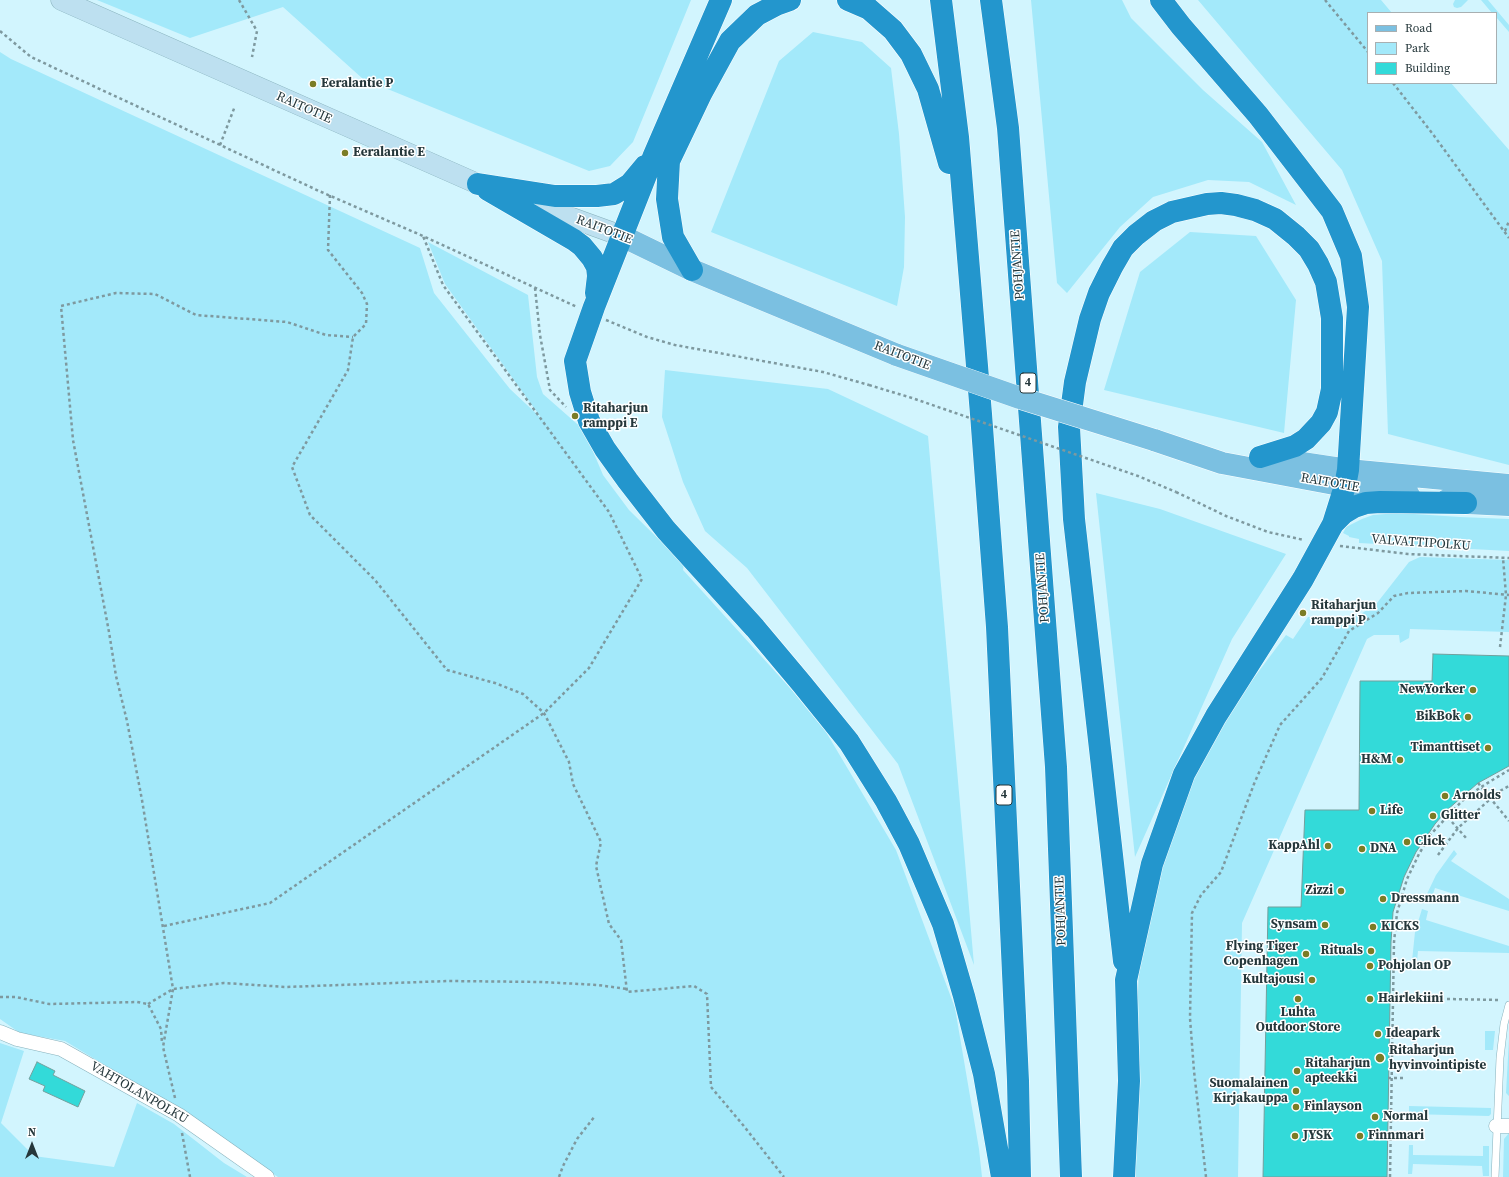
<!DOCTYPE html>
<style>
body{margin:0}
#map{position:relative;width:1509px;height:1177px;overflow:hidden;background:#d2f5fe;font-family:"Source Serif 4",serif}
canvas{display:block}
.legend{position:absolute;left:1367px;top:12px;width:130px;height:72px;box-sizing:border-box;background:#fff;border:1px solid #a8afb1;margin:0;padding:5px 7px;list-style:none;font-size:12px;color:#25373b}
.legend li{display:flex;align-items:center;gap:8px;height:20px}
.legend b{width:20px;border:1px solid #a8afb1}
.north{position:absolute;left:12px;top:1125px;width:40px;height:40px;-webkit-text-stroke:3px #fff;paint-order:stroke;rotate:0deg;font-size:11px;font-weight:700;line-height:16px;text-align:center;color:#25373b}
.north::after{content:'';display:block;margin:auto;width:14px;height:18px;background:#25373b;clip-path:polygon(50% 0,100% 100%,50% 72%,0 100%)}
</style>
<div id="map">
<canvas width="1509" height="1177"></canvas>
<ul class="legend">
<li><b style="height:5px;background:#7bc0e1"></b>Road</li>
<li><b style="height:11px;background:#a3e9fa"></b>Park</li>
<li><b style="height:11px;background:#33dad9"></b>Building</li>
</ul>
<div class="north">N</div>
</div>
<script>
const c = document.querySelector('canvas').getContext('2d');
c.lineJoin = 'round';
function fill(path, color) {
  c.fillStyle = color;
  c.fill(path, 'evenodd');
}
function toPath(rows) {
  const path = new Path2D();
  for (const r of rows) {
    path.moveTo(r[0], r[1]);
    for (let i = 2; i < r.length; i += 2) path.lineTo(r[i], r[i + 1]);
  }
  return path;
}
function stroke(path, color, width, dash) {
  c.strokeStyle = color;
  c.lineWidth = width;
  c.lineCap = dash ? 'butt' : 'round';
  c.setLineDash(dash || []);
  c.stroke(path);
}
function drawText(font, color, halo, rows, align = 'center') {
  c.font = font + ' "Source Serif 4",serif';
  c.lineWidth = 3;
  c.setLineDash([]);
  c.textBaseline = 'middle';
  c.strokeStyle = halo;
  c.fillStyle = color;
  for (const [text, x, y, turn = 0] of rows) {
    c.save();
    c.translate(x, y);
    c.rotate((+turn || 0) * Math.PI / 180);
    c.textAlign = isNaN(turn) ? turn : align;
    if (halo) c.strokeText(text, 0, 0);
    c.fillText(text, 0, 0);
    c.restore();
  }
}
fill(toPath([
 [97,0,691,0,633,142,610,166,589,171,363,79,283,7,190,38],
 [1031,0,1122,0,1131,18,1203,90,1262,142,1296,205,1249,182,1208,180,1153,197,1120,227,1067,293,1057,283],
 [1198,0,1381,0,1392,13,1368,13,1368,83,1451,83,1509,150,1509,465,1388,434,1382,261,1342,170],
 [1455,0,1468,0,1461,7,1457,8,1454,7,1453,4],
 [1481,0,1488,0,1509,25,1509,32,1496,17,1496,13,1492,13],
 [813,32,862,42,891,68,899,134,905,217,904,267,897,306,711,232,779,61],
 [0,52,11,59,420,248,434,293,510,389,542,419,445,284,428,242,528,295,537,377,543,394,584,430,603,475,629,510,684,564,683,570,790,688,826,732,896,850,955,1008,979,1149,982,1177,278,1177,220,1140,171,1105,65,1041,20,1033,0,1019],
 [1190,232,1256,236,1296,300,1284,433,1104,390,1140,272],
 [665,370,828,389,928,436,974,965,898,764,747,568,705,531,683,482,662,417],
 [1096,493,1160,509,1286,554,1232,639,1135,857],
 [1398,513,1460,517,1509,519,1509,551,1359,543,1359,539,1349,537,1349,536,1343,533,1346,527,1362,519,1373,515],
 [1420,557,1509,560,1509,632,1410,629,1409,638,1400,643,1399,635,1374,635,1367,639,1242,923,1238,1177,1130,1177,1139,969,1147,913,1181,800,1235,703,1286,635,1293,639,1308,617,1343,618,1353,617,1361,614,1377,603,1409,562],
 [1454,850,1457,854,1451,861,1509,899,1509,911,1435,888,1432,897,1426,896,1436,875],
 [1422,909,1428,911,1426,920,1509,946,1509,953,1418,951,1417,961,1412,961,1415,932],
 [1485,1031,1495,1031,1493,1050,1485,1050],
 [1509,1039,1509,1096,1506,1093],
 [0,1043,24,1051,1,1123,34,1156,114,1167,137,1103,174,1124,224,1163,247,1177,0,1177],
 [1409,1106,1491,1108,1491,1114,1489,1116,1409,1114],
 [1509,1133,1509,1177,1503,1177,1504,1139],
 [1409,1145,1413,1145,1413,1155,1483,1156,1483,1146,1489,1146,1489,1176,1483,1176,1482,1166,1413,1164,1412,1174,1408,1174]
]), '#a3e9fa');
const building = toPath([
 [1433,654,1509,656,1509,766,1478,783,1470,790,1447,810,1435,824,1416,852,1404,877,1393,912,1391,942,1387,1177,1263,1177,1268,907,1301,907,1305,810,1359,810,1360,681,1432,681,1433,654],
 [37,1062,55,1071,53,1075,85,1091,78,1107,43,1091,45,1086,29,1079,37,1062]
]);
fill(building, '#33dad9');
stroke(building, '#739f9d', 1);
const service = toPath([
 [1495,1177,1500,1058,1504,1024,1509,1005]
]);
const minor = toPath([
 [0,1032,17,1039,61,1049,179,1115,267,1177],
 [1496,1126,1509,1126]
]);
const secondary = toPath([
 [61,0,478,184,622,236]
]);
const primary = toPath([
 [622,236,692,270,897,355],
 [1154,440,1222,463,1345,486,1409,495],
 [1282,460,1348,470,1509,485],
 [1447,500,1466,503,1509,505]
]);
const motorway = toPath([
 [721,0,654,155,594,307,575,361,580,392,589,421,605,449,628,481,666,530,755,628,802,684,849,742,886,801,909,844,943,924,964,996,984,1074,1002,1177],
 [848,0,869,9,893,30,911,54,928,89,949,163],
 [941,0,958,137,981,414,997,627,1018,1081,1020,1177],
 [991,0,1008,128,1056,767,1071,1177],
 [478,184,555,196,597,196,614,194,630,184,645,166],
 [488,190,574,240,582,246,592,258,597,267,598,276,596,293],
 [692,270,673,237,667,199,669,161,701,94,730,41,757,15,776,5,790,0],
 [1333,524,1344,513,1354,507,1366,503,1380,502,1466,503],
 [1124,961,1074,519,1069,427,1075,382,1090,319,1099,293,1112,267,1123,248,1136,235,1154,221,1172,212,1207,204,1221,203,1236,205,1255,210,1275,219,1296,236,1309,249,1318,264,1326,282,1332,318,1332,389,1327,412,1321,423,1306,439,1295,446,1260,457],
 [1124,1177,1129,1081,1126,980,1152,864,1184,774,1216,716,1303,579,1333,524,1345,486,1348,470,1358,307,1351,256,1332,211,1258,115,1181,26,1161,0]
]);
stroke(service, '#87b1bc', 8);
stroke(minor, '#87b1bc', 15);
stroke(secondary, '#87b1bc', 21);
stroke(primary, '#fff', 23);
stroke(motorway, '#fff', 23);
stroke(toPath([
 [239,0,257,31,252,57],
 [1325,0,1368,52],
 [0,31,31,57,319,191,423,236,577,307],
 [1393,83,1432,133,1509,238],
 [220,145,235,106],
 [330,195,328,250,362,293,367,304,366,324,353,337,348,370,292,467,310,515,375,580,447,670,495,683,523,694,544,713,569,762,573,784,601,842,596,866,609,924,621,940,627,992,694,986,707,994,711,1087,743,1125,784,1177],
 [1505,231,1509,221],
 [535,288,540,335,550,390,566,407],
 [606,320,647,337,675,345,823,372,869,385],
 [1176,492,1226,516,1268,532,1304,540],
 [1340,546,1408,554,1509,558],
 [1500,647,1506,595,1503,558],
 [1478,783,1509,821],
 [1444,813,1467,839],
 [1438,855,1458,828,1498,792,1509,786],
 [164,926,270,903,544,713,589,668,642,579,609,512,443,285,423,236],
 [0,997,16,997,49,1004,137,1002,148,1004,161,1029,162,1043],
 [1393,998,1501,1000],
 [148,1004,173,989,224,983,286,987,448,981,542,982,598,985,627,989],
 [1388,1078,1404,1078],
 [175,1098,163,1047,173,989,142,800,127,721,116,676,109,632,73,440,61,306,116,293,155,294,196,315,287,322,326,335,353,337],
 [182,1133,190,1177],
 [559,1177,563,1166,577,1139,595,1116],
 [1206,1177,1194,1071,1190,1018,1192,913,1201,895,1221,872,1254,784,1280,725,1322,678,1349,631,1378,613,1394,596,1408,593,1466,591,1509,595],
 [1390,1177,1394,942,1397,913,1407,879,1419,854,1431,834,1462,801,1481,787,1509,770]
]), '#7e999f', 2.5, [3, 3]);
stroke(service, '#fff', 7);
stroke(minor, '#fff', 14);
stroke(secondary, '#bde0f0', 20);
stroke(primary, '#7bc0e1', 22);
stroke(motorway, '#2396cd', 22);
const primaryBridge = toPath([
 [897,355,1020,398,1154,440]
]);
stroke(primaryBridge, '#fff', 23, []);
stroke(toPath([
 [869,385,912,398,1138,476,1176,492]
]), '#7e999f', 2.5, [3, 3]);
stroke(primaryBridge, '#7bc0e1', 22);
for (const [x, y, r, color] of [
 [313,84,4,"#7b7c25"],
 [345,153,4,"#7b7c25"],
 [575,416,4,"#7b7c25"],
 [1303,613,4,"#7b7c25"],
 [1473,690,4,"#7b7c25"],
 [1468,717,4,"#7b7c25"],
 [1488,748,4,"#7b7c25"],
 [1400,760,4,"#7b7c25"],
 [1445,796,4,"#7b7c25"],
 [1372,811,4,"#7b7c25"],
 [1433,816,4,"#7b7c25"],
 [1407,842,4,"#7b7c25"],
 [1328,846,4,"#7b7c25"],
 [1362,849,4,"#7b7c25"],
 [1341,891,4,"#7b7c25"],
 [1383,899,4,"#7b7c25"],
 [1325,925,4,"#7b7c25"],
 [1373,927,4,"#7b7c25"],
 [1371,951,4,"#7b7c25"],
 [1306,954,4,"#7b7c25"],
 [1370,966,4,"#7b7c25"],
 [1312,980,4,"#7b7c25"],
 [1298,999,4,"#7b7c25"],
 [1370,999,4,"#7b7c25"],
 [1378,1034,4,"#7b7c25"],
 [1380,1058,5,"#7b7c25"],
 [1297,1071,4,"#7b7c25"],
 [1296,1091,4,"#7b7c25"],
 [1296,1107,4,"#7b7c25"],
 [1375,1117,4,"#7b7c25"],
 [1295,1136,4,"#7b7c25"],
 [1360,1136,4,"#7b7c25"]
]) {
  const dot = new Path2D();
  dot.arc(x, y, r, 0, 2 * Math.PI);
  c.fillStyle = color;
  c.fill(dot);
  stroke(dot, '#fff', 1.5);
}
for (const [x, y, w] of [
 [1028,383,16],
 [1004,795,16]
]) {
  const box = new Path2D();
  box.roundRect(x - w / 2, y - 10, w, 20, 3);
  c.fillStyle = '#fff';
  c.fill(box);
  stroke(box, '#25373b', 1);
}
drawText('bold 12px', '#25373b', null, [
 ["4",1028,383],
 ["4",1004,795]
]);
drawText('bold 13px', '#25373b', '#fff', [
 ["Eeralantie P",321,84],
 ["Eeralantie E",353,153],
 ["Ritaharjun",583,409],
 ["ramppi E",583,424],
 ["Ritaharjun",1311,606],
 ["ramppi P",1311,621],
 ["NewYorker",1465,690,"right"],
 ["BikBok",1460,717,"right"],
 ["Timanttiset",1480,748,"right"],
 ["H&M",1392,760,"right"],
 ["Arnolds",1453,796],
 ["Life",1380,811],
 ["Glitter",1441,816],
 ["Click",1415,842],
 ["KappAhl",1320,846,"right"],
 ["DNA",1370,849],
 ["Zizzi",1333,891,"right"],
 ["Dressmann",1391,899],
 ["Synsam",1317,925,"right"],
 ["KICKS",1381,927],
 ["Flying Tiger",1298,947,"right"],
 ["Copenhagen",1298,962,"right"],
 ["Rituals",1363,951,"right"],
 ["Pohjolan OP",1378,966],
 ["Kultajousi",1304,980,"right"],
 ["Hairlekiini",1378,999],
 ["Luhta",1298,1013,"center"],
 ["Outdoor Store",1298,1028,"center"],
 ["Ideapark",1386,1034],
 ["Ritaharjun",1389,1051],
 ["hyvinvointipiste",1389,1066],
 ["Ritaharjun",1305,1064],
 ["apteekki",1305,1079],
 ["Suomalainen",1288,1084,"right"],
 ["Kirjakauppa",1288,1099,"right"],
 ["Finlayson",1304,1107],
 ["Normal",1383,1117],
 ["JYSK",1303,1136],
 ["Finnmari",1368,1136]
], 'left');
drawText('13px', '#25373b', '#fff', [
 ["RAITOTIE",304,108,24],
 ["RAITOTIE",604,230,21],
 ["POHJANTIE",1018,265,-94],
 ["RAITOTIE",902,356,21],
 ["RAITOTIE",1330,483,10],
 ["VALVATTIPOLKU",1421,543,4],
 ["POHJANTIE",1043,588,-94],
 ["POHJANTIE",1061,911,-92],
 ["VAHTOLANPOLKU",139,1093,30]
]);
</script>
